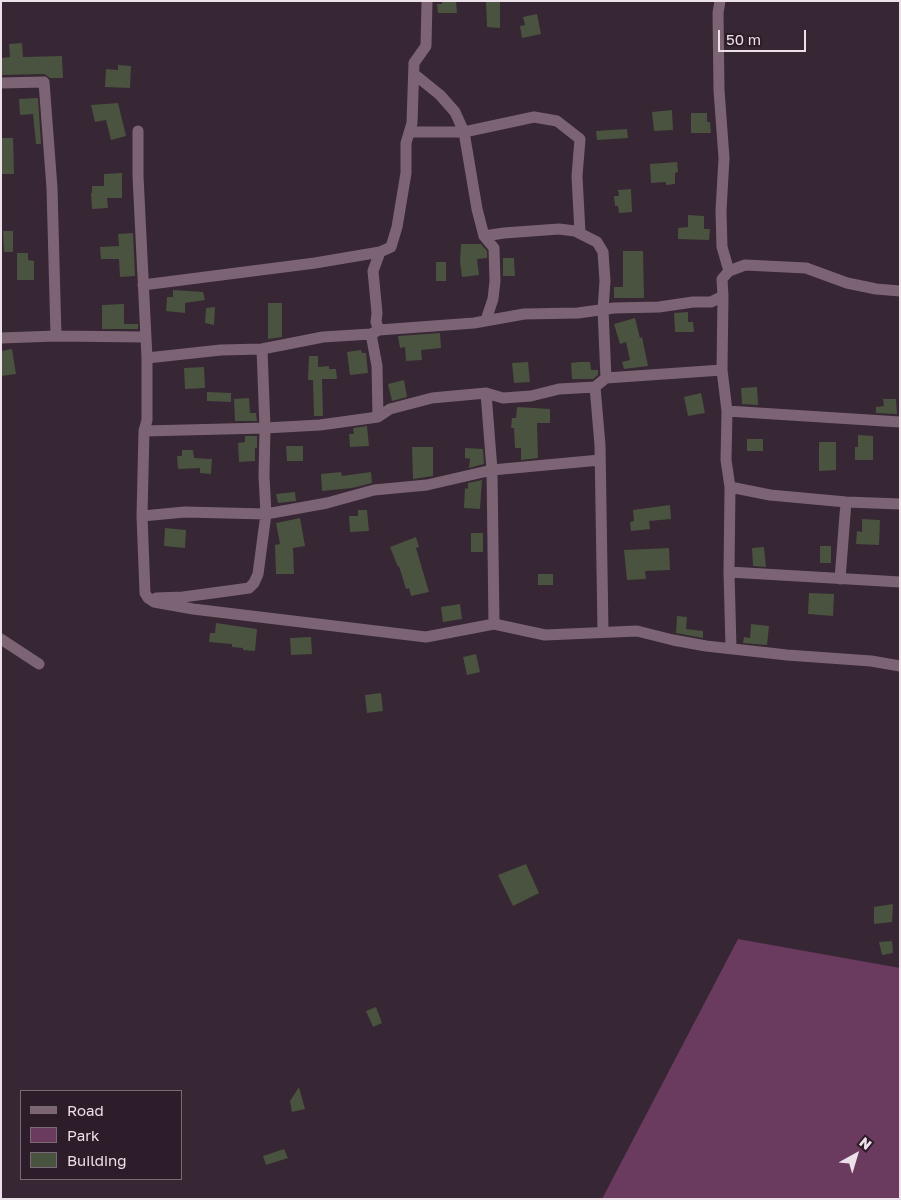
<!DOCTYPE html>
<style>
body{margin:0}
#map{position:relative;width:901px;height:1200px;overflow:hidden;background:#372633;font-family:"Golos Text",sans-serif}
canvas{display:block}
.frame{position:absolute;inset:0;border:2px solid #ece0e9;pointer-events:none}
.legend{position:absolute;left:20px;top:1090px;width:162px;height:90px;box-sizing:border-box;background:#2d1c29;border:1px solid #796a76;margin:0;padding:6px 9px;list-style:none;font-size:15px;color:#ece0e9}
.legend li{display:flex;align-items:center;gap:10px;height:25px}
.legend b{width:25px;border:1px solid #796a76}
.north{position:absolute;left:831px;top:1130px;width:50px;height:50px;-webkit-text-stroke:4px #2d1c29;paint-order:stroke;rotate:39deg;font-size:14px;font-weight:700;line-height:20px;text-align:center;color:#ece0e9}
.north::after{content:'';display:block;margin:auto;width:18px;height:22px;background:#ece0e9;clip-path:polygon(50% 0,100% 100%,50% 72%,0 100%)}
.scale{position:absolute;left:718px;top:30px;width:88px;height:22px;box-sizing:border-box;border:2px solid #ece0e9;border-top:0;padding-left:6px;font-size:15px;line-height:18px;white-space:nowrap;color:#ece0e9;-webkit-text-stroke:4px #2d1c29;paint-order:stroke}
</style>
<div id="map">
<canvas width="901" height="1200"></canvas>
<div class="frame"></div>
<ul class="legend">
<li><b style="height:6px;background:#7c6475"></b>Road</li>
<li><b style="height:14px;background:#6a3a5f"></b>Park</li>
<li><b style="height:14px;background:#49533f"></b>Building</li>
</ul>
<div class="north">N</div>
<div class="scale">50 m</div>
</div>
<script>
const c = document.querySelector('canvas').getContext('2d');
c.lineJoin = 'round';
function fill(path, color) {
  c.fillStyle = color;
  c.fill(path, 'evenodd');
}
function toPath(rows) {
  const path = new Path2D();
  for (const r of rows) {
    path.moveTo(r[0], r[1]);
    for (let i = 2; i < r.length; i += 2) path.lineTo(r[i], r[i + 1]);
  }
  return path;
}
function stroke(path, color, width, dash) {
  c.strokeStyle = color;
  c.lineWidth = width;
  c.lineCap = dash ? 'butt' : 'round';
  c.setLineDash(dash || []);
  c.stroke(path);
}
fill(toPath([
 [738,939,900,968,900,1199,602,1199]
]), '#6a3a5f');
fill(toPath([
 [442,1,456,1,457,13,438,13,437,4,442,4],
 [486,1,500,1,500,28,487,27],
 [537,14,541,34,522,38,520,26,525,25,523,17],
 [22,43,23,57,62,56,63,78,50,78,44,74,1,75,1,58,10,57,9,44],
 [118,65,131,66,130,88,105,87,106,69,118,70],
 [38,98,41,144,36,144,33,114,20,115,19,99],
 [118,103,126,136,111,140,106,120,95,122,91,105],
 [672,110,673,130,654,131,652,112],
 [691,113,707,113,707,122,710,122,711,133,691,133],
 [627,129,628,138,597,140,596,131],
 [1,138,13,138,14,174,1,174],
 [677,162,678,172,675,173,675,184,666,185,666,182,651,183,650,164],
 [122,173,122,198,107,198,108,208,92,209,91,193,92,193,92,186,104,186,104,174],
 [631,189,632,212,619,213,618,206,615,206,614,196,619,196,618,190],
 [688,215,704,216,704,229,710,229,709,240,678,239,678,228,688,227],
 [3,231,13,231,13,252,4,252],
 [133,233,135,276,120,277,119,259,101,259,100,247,119,246,118,234],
 [461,244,481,244,487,251,487,258,477,259,479,275,462,277,460,262],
 [623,251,643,251,644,298,614,298,614,287,623,287],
 [17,253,28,253,28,260,34,261,34,280,17,280],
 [503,258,514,258,515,276,503,276],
 [436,262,446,262,446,281,436,281],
 [173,290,203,292,205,300,185,303,185,313,166,311,167,297,173,297],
 [268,303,282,303,282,337,268,339],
 [124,304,124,324,138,324,138,329,102,329,102,305],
 [215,307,214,325,205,323,206,308],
 [688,312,688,322,693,322,694,332,675,332,674,313],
 [635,318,640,338,642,337,648,366,624,369,622,362,630,360,626,342,620,344,614,324],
 [440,333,441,348,421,350,422,360,406,361,405,347,400,348,398,336],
 [12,349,16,374,1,376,1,351],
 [361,350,362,353,366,353,368,373,350,375,347,352],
 [309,356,318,356,318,367,329,366,329,369,336,369,337,379,322,379,323,416,314,416,313,380,308,380],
 [528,362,530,382,514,383,512,363],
 [579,362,590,362,591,370,598,370,598,375,593,379,572,379,571,363],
 [204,367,205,388,185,389,184,368],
 [404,380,407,397,392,401,388,384],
 [757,387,758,405,742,404,741,388],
 [207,392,231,393,231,402,207,401],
 [701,393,705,413,688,416,684,397],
 [249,398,250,413,256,413,257,421,235,421,234,399],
 [883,399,896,399,897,414,876,413,876,407,884,406],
 [517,407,550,409,550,423,537,423,538,458,521,460,521,448,515,448,514,428,511,428,512,418,516,418],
 [367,426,369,446,350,447,349,434,354,434,353,428],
 [858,435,873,436,873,460,855,460,855,447,858,447],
 [245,436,257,436,257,448,255,448,255,461,239,462,238,443,245,442],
 [747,439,763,439,763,451,747,451],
 [819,442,836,442,836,470,819,471],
 [286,446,303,446,303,461,287,461],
 [412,447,433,447,433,476,413,479],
 [465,448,483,449,484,464,469,468,470,459,465,458],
 [182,450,193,450,194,458,212,459,211,474,200,473,200,468,178,469,177,456,182,456],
 [341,472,342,476,371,472,372,483,352,488,322,491,321,474],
 [482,480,480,509,464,508,465,488,468,489,468,483],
 [295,492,296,501,278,503,276,494],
 [670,505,671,519,649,521,650,529,631,531,630,522,634,521,633,510],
 [358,510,367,510,369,531,350,532,349,516,358,516],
 [300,518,305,546,293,548,294,574,276,574,275,545,280,544,276,523],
 [862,519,880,520,879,545,856,544,857,531,862,532],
 [165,528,186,530,185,548,164,546],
 [471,533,483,533,483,552,471,552],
 [416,537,419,547,416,548,429,592,411,596,409,588,406,589,399,566,398,567,390,547],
 [820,546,831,546,831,563,820,563],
 [764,547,766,567,753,566,752,548],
 [669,548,670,570,645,571,646,579,627,580,624,550],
 [538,574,553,574,553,585,538,585],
 [809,593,834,594,833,616,808,614],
 [460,604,462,619,443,622,441,607],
 [677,616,687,617,686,629,703,631,703,638,676,633],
 [216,623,257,629,255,651,243,650,243,648,232,647,232,644,209,642,210,633,215,633],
 [751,624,769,626,767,645,743,643,744,637,750,638],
 [311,637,312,654,291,655,290,638],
 [476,654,480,672,467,675,463,657],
 [381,693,383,711,367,713,365,695],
 [526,864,539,893,513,906,498,875],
 [893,904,892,922,874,924,874,907],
 [892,941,893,953,882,955,879,942],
 [376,1007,382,1023,373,1027,366,1011],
 [299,1087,305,1109,292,1112,290,1101],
 [284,1149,288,1158,266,1165,263,1156]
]), '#49533f');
stroke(toPath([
 [720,1,718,13,719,90,724,158,721,211,722,247,729,271],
 [414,74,440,95,455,112,464,132,477,209,484,236,494,248,495,281,493,299,486,320],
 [1,83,44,82,52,188,56,336],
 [138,131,138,176,147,358,147,420,144,431,142,516,145,593,148,598,154,602,193,609,426,637,494,624,545,635,637,631,673,640,706,646,787,655,871,661,900,666],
 [410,132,464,132,534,117,557,121,580,139,577,176,580,233],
 [484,236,504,233,559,229,575,231,597,242,603,252,605,281,603,310,606,378],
 [143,285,315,263,380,252],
 [723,296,722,370,727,411,726,460,730,487,729,572,731,648],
 [379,330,376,322,377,313,373,271,380,252,391,247,397,227,406,173,406,143,412,123,414,63,426,46,427,1],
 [371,334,377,366,378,417],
 [1,338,56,336,145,337],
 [147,358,221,350,262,349,323,337,371,334,379,330,474,323,524,314,578,313,614,308,659,307,693,302,711,302,723,296,722,279,729,271,745,265,806,268,847,283,876,289,900,291],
 [595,387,600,445,603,631],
 [486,393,492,470,494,624],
 [727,411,900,422],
 [144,431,265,428,320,425,378,417,390,409,432,398,486,393,503,398,531,396,559,389,595,387,606,378,722,370],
 [730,487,770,495,846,502,900,504],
 [142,516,185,512,266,514,327,503,374,490,427,485,492,470,600,460],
 [729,572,900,582],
 [840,579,846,502],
 [156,598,183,597,235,590,249,588,254,583,258,574,266,514,264,476,265,428,262,349],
 [1,639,39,664]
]), '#7c6475', 11);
</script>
